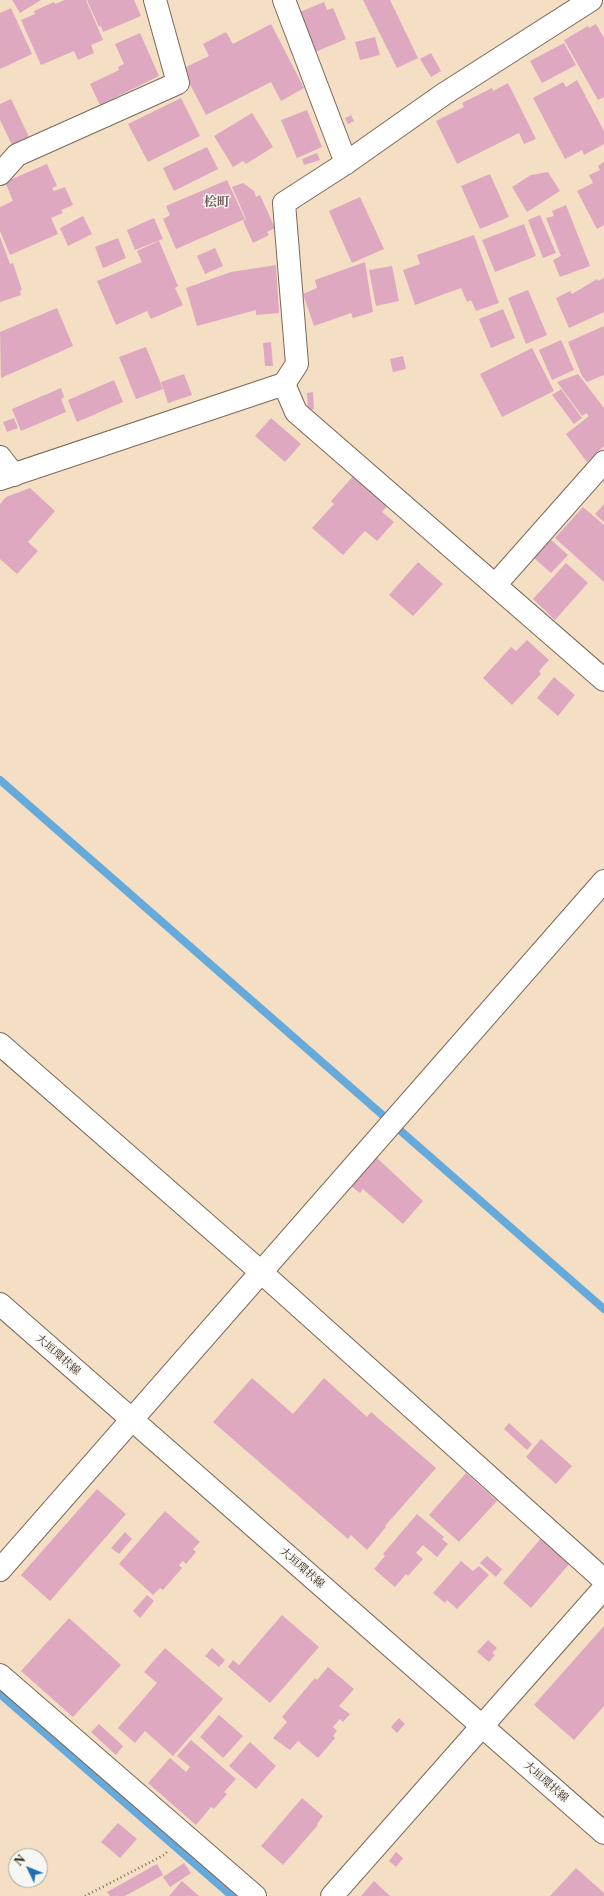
<!DOCTYPE html>
<meta charset="utf-8">
<style>
body{margin:0}
#map{position:relative;width:604px;height:1896px;overflow:hidden;background:#f4dfc5;font-family:"Libre Caslon Text",serif}
canvas{display:block}
.north{position:absolute;left:8px;top:1848px;width:40px;height:40px;box-sizing:border-box;background:#f6f6f2;border:1px solid #aba49d;border-radius:50%;rotate:313deg;font-size:11px;font-weight:700;line-height:16px;text-align:center;color:#3b2a1e}
.north::after{content:'';display:block;margin:auto;width:14px;height:18px;background:#1f6fb2;clip-path:polygon(50% 0,100% 100%,50% 72%,0 100%)}
</style>
<div id="map">
<canvas width="604" height="1896"></canvas>
<div class="north">N</div>
</div>
<script>
const c = document.querySelector('canvas').getContext('2d');
c.lineJoin = 'round';
function toPath(rows) {
  const path = new Path2D();
  for (const r of rows) {
    path.moveTo(r[0], r[1]);
    for (let i = 2; i < r.length; i += 2) path.lineTo(r[i], r[i + 1]);
  }
  return path;
}
function stroke(path, color, width, dash) {
  c.strokeStyle = color;
  c.lineWidth = width;
  c.lineCap = dash ? 'butt' : 'round';
  c.setLineDash(dash || []);
  c.stroke(path);
}
function fill(path, color) {
  c.fillStyle = color;
  c.fill(path, 'evenodd');
}
function drawText(font, color, halo, rows, align = 'center') {
  c.font = font + ' "Libre Caslon Text","Noto Serif JP",serif';
  c.lineWidth = 3;
  c.setLineDash([]);
  c.textBaseline = 'middle';
  c.strokeStyle = halo;
  c.fillStyle = color;
  for (const [text, x, y, turn = 0] of rows) {
    c.save();
    c.translate(x, y);
    c.rotate((+turn || 0) * Math.PI / 180);
    c.textAlign = isNaN(turn) ? turn : align;
    if (halo) c.strokeText(text, 0, 0);
    c.fillText(text, 0, 0);
    c.restore();
  }
}
stroke(toPath([
 [0,780,604,1309],
 [0,1694,232,1896]
]), '#66a9db', 8);
fill(toPath([
 [12,0,41,0,20,13],
 [65,0,86,0,103,40,91,45,94,53,78,60,74,51,41,65,21,20,35,14,34,11,54,2,55,4],
 [87,0,134,0,141,16,103,32,101,26,99,27],
 [363,0,390,0,418,58,397,68],
 [324,2,327,10,333,8,346,39,313,53,295,14],
 [11,8,32,54,0,69,0,13],
 [271,24,304,88,281,101,271,82,206,115,182,69,209,56,203,44,226,32,233,44],
 [596,24,604,38,604,97,598,100,564,40,588,26,589,28],
 [140,33,159,76,100,105,90,84,119,70,118,67,124,64,115,44],
 [375,37,380,55,360,60,355,42],
 [564,43,576,65,542,83,530,61],
 [431,53,441,71,431,77,420,59],
 [577,80,604,131,604,144,584,155,582,150,565,159,533,98,563,82,566,87],
 [508,83,536,139,524,144,519,133,457,164,436,121,464,107,462,103,492,88,493,91],
 [181,98,200,136,148,162,128,124],
 [11,99,30,139,13,147,0,120,0,104],
 [307,110,322,147,297,158,281,120],
 [252,113,273,147,246,164,243,161,233,167,214,136],
 [351,115,354,121,348,124,345,118],
 [207,147,218,169,174,191,163,168],
 [317,153,320,160,304,165,302,159],
 [604,162,604,225,597,229,577,191,593,183,589,175,600,170,598,166],
 [47,164,57,186,52,188,54,191,65,187,73,205,61,210,63,213,51,218,58,234,10,255,0,231,0,207,13,201,5,182],
 [548,172,560,191,527,212,512,187,531,175],
 [490,174,509,217,480,229,461,186],
 [227,180,245,219,176,249,163,219,170,215,166,206],
 [243,183,254,191,256,197,260,195,275,228,267,232,269,235,253,243,243,221,246,219,232,187],
 [360,197,384,249,352,263,329,211],
 [566,205,590,266,560,277,553,260,561,256,546,218,554,216,552,211],
 [540,215,556,253,543,258,528,220],
 [83,216,92,234,68,246,60,228],
 [154,218,163,239,135,250,127,230],
 [524,224,536,256,495,272,482,240],
 [474,235,499,303,476,311,471,300,467,302,461,288,415,305,403,270,420,264,417,255],
 [0,237,10,264,13,263,22,290,20,291,21,295,0,302],
 [118,238,126,258,103,268,95,247],
 [159,241,178,286,175,288,183,305,151,319,147,311,116,325,97,281,142,262,137,251],
 [215,248,223,266,205,274,197,256],
 [365,262,373,312,353,318,351,313,314,326,303,294,317,288,315,280],
 [276,265,279,313,256,315,256,310,197,326,186,288,231,272],
 [392,266,399,301,376,306,369,270],
 [604,278,604,312,569,328,556,298,570,291,572,294,597,279,598,281],
 [528,290,547,335,526,344,508,298],
 [57,308,73,346,1,378,0,332],
 [503,309,515,338,491,348,479,319],
 [604,326,604,375,587,382,582,376,568,342],
 [561,340,574,370,552,380,539,350],
 [271,342,273,366,265,366,263,343],
 [146,347,163,389,136,399,119,357],
 [532,348,554,391,502,417,480,374],
 [403,356,406,369,393,372,390,359],
 [184,374,192,395,168,403,161,382],
 [578,374,604,408,604,446,587,462,566,434,589,416,586,413,582,416,557,382],
 [114,380,123,402,77,422,68,400],
 [61,388,64,397,61,399,66,412,21,431,12,409],
 [561,389,582,418,574,424,552,395],
 [313,392,314,409,308,410,307,393],
 [14,418,18,428,7,432,3,422],
 [271,418,301,444,285,462,255,436],
 [355,474,389,504,382,512,394,522,377,541,365,531,343,555,312,528,334,504,331,501],
 [30,488,55,511,28,542,38,551,17,574,0,559,0,504,6,497],
 [604,504,604,522,595,514],
 [583,507,604,525,604,582,555,538],
 [550,539,568,555,551,573,534,558],
 [418,562,443,584,413,616,389,595],
 [566,563,588,583,555,620,533,599],
 [527,640,549,660,539,671,541,674,512,705,483,678,511,647,516,651],
 [554,677,575,695,558,716,537,698],
 [376,1157,423,1201,403,1224,363,1189,360,1193,351,1186],
 [252,1378,293,1414,324,1378,367,1417,371,1412,436,1468,385,1526,386,1527,367,1550,351,1535,348,1539,213,1422],
 [509,1423,532,1444,527,1450,504,1429],
 [541,1439,572,1466,556,1484,526,1457],
 [466,1473,497,1501,459,1542,429,1515],
 [97,1489,126,1514,50,1601,21,1575],
 [165,1511,200,1542,193,1549,196,1552,186,1564,183,1561,179,1565,182,1568,163,1590,160,1588,153,1595,119,1564],
 [417,1514,444,1537,442,1539,448,1544,437,1557,423,1545,416,1553,423,1559,408,1576,406,1574,395,1587,374,1569,385,1556,383,1554],
 [125,1532,132,1539,119,1554,111,1548],
 [542,1537,571,1562,531,1608,503,1583],
 [487,1556,502,1569,496,1577,480,1563],
 [461,1561,473,1571,479,1566,489,1575,457,1609,447,1600,445,1603,433,1593],
 [147,1595,154,1601,140,1618,133,1611],
 [282,1615,319,1647,270,1703,228,1667,233,1660,239,1665],
 [69,1618,121,1665,73,1717,21,1671],
 [604,1626,604,1706,574,1740,534,1705],
 [488,1640,497,1648,492,1653,495,1655,489,1662,477,1652],
 [165,1648,223,1699,173,1756,145,1731,135,1743,118,1728,157,1683,144,1672],
 [212,1648,225,1660,219,1667,205,1656],
 [328,1667,354,1689,339,1706,350,1714,343,1722,340,1719,333,1727,337,1731,333,1736,335,1738,318,1758,298,1741,290,1750,273,1738,287,1722,282,1717,315,1678,317,1680],
 [219,1715,243,1736,223,1758,200,1737],
 [399,1718,405,1724,397,1733,391,1727],
 [99,1724,123,1746,116,1755,91,1732],
 [191,1740,236,1779,224,1792,227,1794,214,1809,211,1807,196,1825,148,1783,170,1758,186,1772,190,1767,177,1756],
 [250,1742,276,1766,256,1789,229,1766],
 [302,1798,323,1816,317,1824,318,1825,283,1865,261,1846],
 [118,1823,137,1839,120,1858,101,1842],
 [396,1852,403,1858,396,1867,389,1861],
 [184,1863,191,1873,170,1887,163,1877],
 [157,1864,163,1875,125,1896,110,1896,107,1892],
 [576,1868,604,1893,604,1896,550,1896],
 [182,1881,199,1896,169,1896],
 [374,1881,390,1896,361,1896]
]), '#dda8c0');
const street = toPath([
 [284,0,346,163,444,94,591,0],
 [0,174,17,155,178,83,155,0],
 [284,384,296,412,604,680],
 [0,457,14,475],
 [496,584,604,462],
 [0,1044,261,1272,604,1580],
 [0,1570,604,881],
 [0,1675,255,1896],
 [332,1896,604,1588]
]);
const secondary = toPath([
 [0,479,284,384,297,364,284,203,346,163]
]);
const primary = toPath([
 [0,1304,604,1833]
]);
stroke(street, '#7c6958', 24);
stroke(secondary, '#7c6958', 24);
stroke(primary, '#7c6958', 24);
stroke(toPath([
 [85,1896,164,1855,167,1852]
]), '#7c6958', 2.5, [1, 3]);
stroke(street, '#fff', 22);
stroke(secondary, '#fff', 22);
stroke(primary, '#fff', 22);
drawText('11px', '#3b2a1e', '#f6f6f2', [
 ["大垣環状線",58,1355,41],
 ["大垣環状線",302,1568,41],
 ["大垣環状線",546,1782,41]
]);
drawText('bold 13px', '#745657', '#f6f6f2', [
 ["桧町",217,202]
]);
</script>
